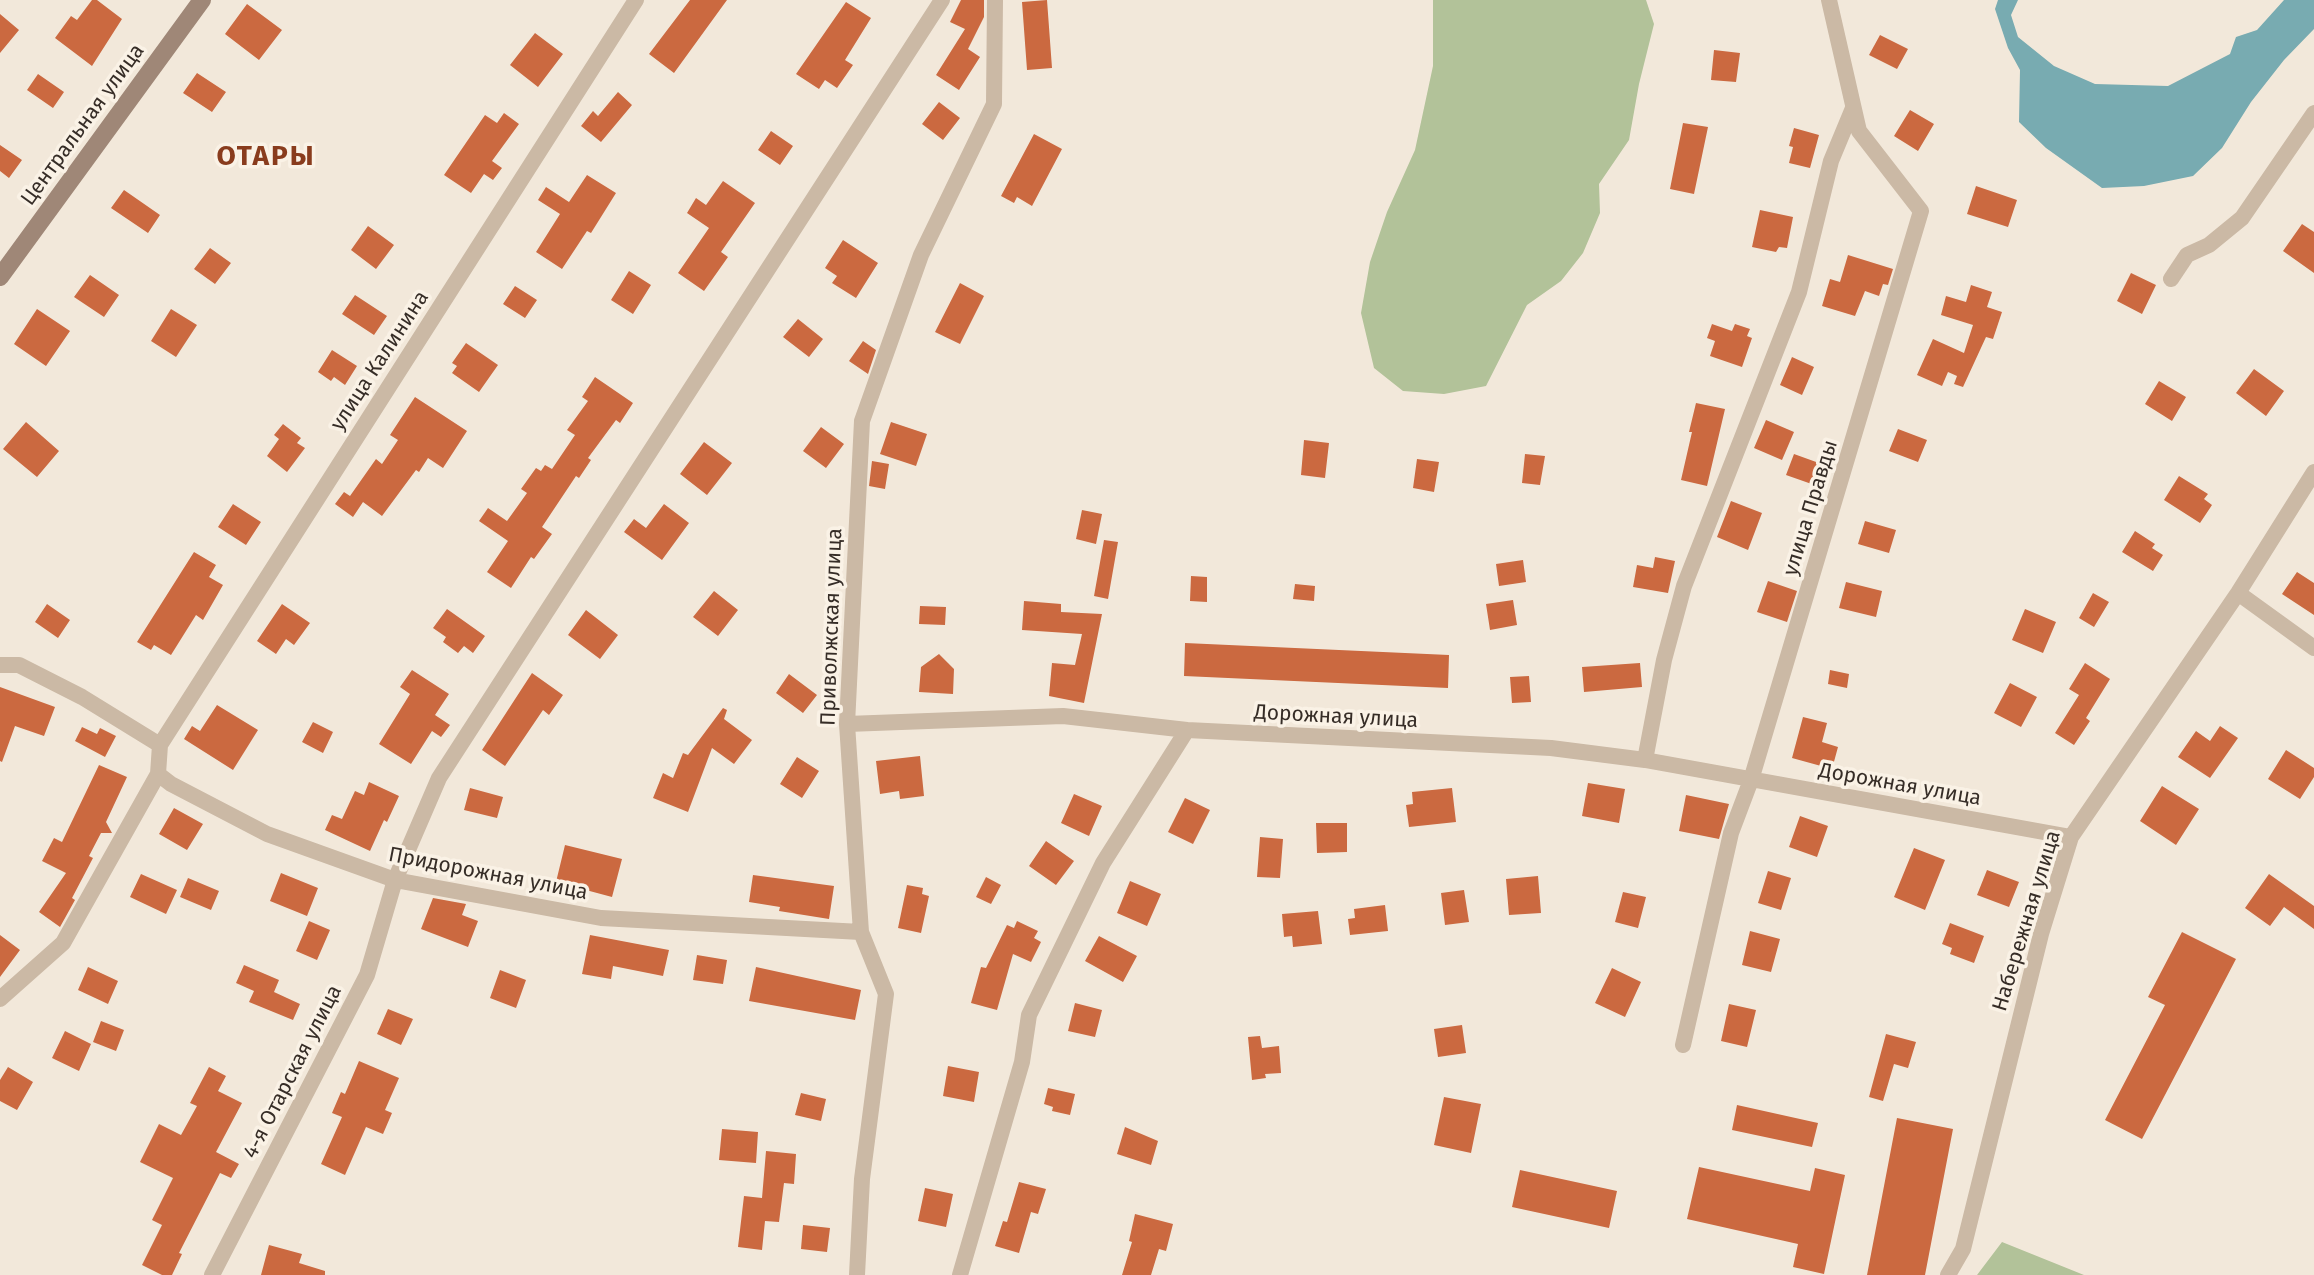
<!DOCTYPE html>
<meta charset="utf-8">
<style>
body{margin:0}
canvas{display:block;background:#f2e8da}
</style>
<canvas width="2314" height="1275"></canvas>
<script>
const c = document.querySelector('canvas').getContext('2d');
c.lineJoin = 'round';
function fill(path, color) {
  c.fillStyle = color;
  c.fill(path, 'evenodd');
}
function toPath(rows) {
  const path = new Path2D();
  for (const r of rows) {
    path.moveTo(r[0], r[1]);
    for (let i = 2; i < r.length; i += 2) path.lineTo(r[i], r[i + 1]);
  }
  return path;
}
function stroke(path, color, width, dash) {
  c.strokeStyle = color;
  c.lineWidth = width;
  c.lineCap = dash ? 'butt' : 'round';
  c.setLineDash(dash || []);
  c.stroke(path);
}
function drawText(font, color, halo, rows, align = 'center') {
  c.font = font + ' "Fira Sans",sans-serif';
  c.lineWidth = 7;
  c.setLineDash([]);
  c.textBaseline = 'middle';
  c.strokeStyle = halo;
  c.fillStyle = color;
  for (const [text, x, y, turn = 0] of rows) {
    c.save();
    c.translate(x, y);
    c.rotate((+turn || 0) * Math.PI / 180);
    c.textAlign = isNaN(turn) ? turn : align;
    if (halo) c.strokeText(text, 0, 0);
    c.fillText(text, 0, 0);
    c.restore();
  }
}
fill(toPath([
 [1433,0,1646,0,1654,24,1639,84,1629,140,1599,184,1600,213,1583,253,1561,281,1527,305,1486,386,1444,394,1403,391,1374,368,1361,313,1370,262,1387,212,1415,150,1433,66],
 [2002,1242,2084,1275,1977,1275]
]), '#b2c299');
fill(toPath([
 [1998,0,2018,0,2011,15,2018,37,2054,66,2095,84,2168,86,2230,54,2236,37,2257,30,2284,0,2314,0,2314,29,2284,60,2251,102,2222,148,2193,176,2144,186,2102,188,2046,148,2019,122,2020,70,2008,48,1995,9]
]), '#78abb1');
fill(toPath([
 [92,0,97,0,122,19,92,66,55,38,71,16,77,20],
 [690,0,727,0,674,73,649,54],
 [961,0,984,0,984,17,968,49,980,57,959,90,936,75,965,29,950,22],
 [1047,0,1052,68,1027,70,1022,2],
 [846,2,871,18,845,60,853,65,837,88,825,80,819,89,796,74],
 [247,4,282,30,259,60,225,34],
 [0,14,19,30,0,53],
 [535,33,563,54,538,87,510,65],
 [1880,35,1908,49,1897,69,1869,55],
 [1714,50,1740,53,1736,82,1711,80],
 [197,73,226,92,212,112,183,93],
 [38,74,64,92,53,108,27,90],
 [618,92,632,105,601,142,581,126,593,111,598,116],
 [939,102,960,118,943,140,922,124],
 [1910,110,1934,124,1918,151,1894,136],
 [504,113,519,124,492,161,502,168,493,180,484,174,471,193,444,175,485,115,497,123],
 [1683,123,1708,127,1694,194,1670,189],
 [1794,128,1819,135,1810,168,1789,163,1793,147,1789,146],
 [771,131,793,146,780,165,758,150],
 [1034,134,1062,149,1032,206,1017,197,1014,203,1001,196],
 [0,145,22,160,9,178,0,171],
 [587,175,616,193,591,233,587,231,562,269,536,252,560,214,538,200,546,187,569,202],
 [723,181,755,203,721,252,728,257,704,291,678,273,709,228,687,213,696,198,706,205],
 [1976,186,2017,200,2008,227,1967,214],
 [124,190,160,215,148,233,111,208],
 [1760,210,1793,217,1787,248,1779,247,1776,252,1752,247],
 [2302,224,2314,232,2314,273,2283,251],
 [368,226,394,245,376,269,351,250],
 [843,240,878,263,856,298,832,283,837,276,825,268],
 [210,248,231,263,215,284,194,269],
 [1848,255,1893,269,1888,285,1883,284,1879,296,1865,291,1855,316,1822,306,1830,279,1840,282],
 [629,271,651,285,633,314,611,300],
 [2131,273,2156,285,2142,314,2117,301],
 [90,275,119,295,104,317,74,297],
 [960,283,984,296,960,344,935,332],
 [1971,285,1992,292,1987,307,2002,312,1993,339,1986,337,1963,387,1954,384,1957,376,1948,372,1942,386,1917,375,1933,339,1964,353,1973,325,1941,315,1946,296,1966,302],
 [515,286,537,300,525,318,503,304],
 [355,295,387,316,374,335,342,314],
 [37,309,70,331,46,366,14,344],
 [171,309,197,325,176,357,151,341],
 [798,319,823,339,809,357,783,337],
 [1712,324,1732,331,1735,324,1750,329,1747,336,1752,338,1742,367,1710,356,1715,341,1707,338],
 [863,341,876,350,868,374,849,361],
 [466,343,498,365,479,392,452,373,457,366,452,363],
 [332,350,357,366,345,385,334,377,331,381,318,372],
 [1792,357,1814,367,1802,395,1780,385],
 [2254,369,2284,391,2266,416,2236,393],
 [595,377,633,403,620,423,616,420,588,458,591,460,579,478,576,476,542,527,552,534,534,559,531,557,511,588,487,572,508,541,479,521,488,508,507,521,527,493,521,489,536,468,541,471,545,465,552,469,575,435,567,430,588,401,582,397],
 [2159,381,2186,397,2172,421,2145,404],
 [415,397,467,431,443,468,428,458,419,472,416,470,382,516,363,502,353,517,335,504,344,492,350,496,376,459,382,464,398,440,390,435],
 [1696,403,1725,409,1707,486,1681,480,1692,432,1689,432],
 [1766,420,1794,432,1782,460,1754,448],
 [26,422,59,451,37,477,3,449],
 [891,422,927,434,916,466,880,454],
 [283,424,301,438,297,443,305,448,287,472,267,456,279,439,274,435],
 [821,427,844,444,826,468,803,451],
 [1898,429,1927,440,1918,462,1889,451],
 [1304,440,1329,443,1325,478,1301,475],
 [704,442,732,463,707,495,680,474],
 [1525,454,1545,456,1540,485,1522,483],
 [1794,454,1830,467,1823,488,1786,475],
 [1417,459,1439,462,1434,492,1413,488],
 [872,461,889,464,885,489,869,486],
 [2179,476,2208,494,2204,499,2212,505,2200,523,2164,500],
 [1731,501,1762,513,1748,550,1717,537],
 [233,504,261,522,246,545,218,527],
 [664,504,689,523,662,560,624,532,634,519,646,528],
 [1082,510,1102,514,1096,544,1076,539],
 [1865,521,1896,530,1889,553,1858,544],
 [2135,531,2155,544,2152,548,2163,555,2153,571,2122,552],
 [1104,540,1118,542,1108,599,1094,596],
 [194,552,216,565,209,577,223,585,203,620,196,615,171,655,154,645,151,650,137,642],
 [1655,557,1675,561,1668,593,1633,587,1637,565,1653,568],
 [1523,560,1526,582,1499,586,1496,564],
 [2297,572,2314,583,2314,615,2282,594],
 [1191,576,1207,577,1207,602,1190,601],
 [1768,581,1797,591,1787,622,1757,612],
 [1846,582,1882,591,1876,617,1839,608],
 [1295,584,1315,586,1314,601,1293,599],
 [714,591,738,610,718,636,693,617],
 [2093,593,2109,602,2094,627,2079,618],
 [1513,600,1517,625,1490,630,1486,604],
 [1024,601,1061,604,1061,612,1102,614,1084,703,1049,696,1052,663,1075,665,1082,634,1022,630],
 [47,604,70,620,58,638,35,622],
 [282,604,310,623,294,645,286,639,276,654,257,641],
 [920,606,946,607,945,625,919,624],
 [447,609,485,636,473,653,464,646,458,653,443,642,446,637,433,628],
 [2025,609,2056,622,2043,653,2012,640],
 [586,610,618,635,600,659,568,635],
 [1185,643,1449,655,1448,688,1184,676],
 [939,654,954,669,953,694,919,692,921,667],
 [1640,663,1642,687,1584,692,1582,667],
 [2085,663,2110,679,2086,718,2090,721,2074,745,2055,733,2079,695,2069,689],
 [412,670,449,694,435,715,450,725,441,737,432,731,411,764,379,744,410,694,400,687],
 [1830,670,1849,674,1847,688,1828,684],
 [532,673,563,695,549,715,543,710,505,766,482,750],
 [789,674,817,695,803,713,776,693],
 [1529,676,1531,702,1512,703,1510,677],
 [2010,683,2037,697,2021,727,1994,713],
 [0,687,55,707,44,736,15,726,2,762,0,761],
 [217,705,258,730,233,770,184,739,192,726,200,731],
 [723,708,727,710,724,719,752,740,734,764,712,748,688,812,653,798,663,773,673,778,683,753,688,755],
 [1803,717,1827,723,1822,742,1838,747,1832,769,1792,758],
 [313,722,333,732,323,753,302,742],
 [2220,726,2238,738,2210,778,2178,757,2196,731,2210,741],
 [82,727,97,734,100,728,116,736,105,757,75,741],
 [2286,750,2314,768,2314,777,2300,799,2268,779],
 [920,756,924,796,900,799,899,791,880,794,876,761],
 [797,757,819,771,802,798,780,784],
 [99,765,127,777,106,822,112,833,101,833,89,856,93,858,72,898,75,900,60,927,39,912,66,873,42,861,54,838,62,842],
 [369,782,399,796,387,822,384,820,370,851,325,830,332,815,342,819,355,791,364,795],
 [1588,783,1625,789,1619,823,1582,816],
 [2162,786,2199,809,2176,845,2140,821],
 [470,788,503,797,497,818,464,810],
 [1452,788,1456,822,1409,827,1406,805,1413,804,1412,792],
 [1074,794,1102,806,1089,836,1061,823],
 [1686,795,1729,804,1719,839,1679,831],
 [1185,798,1210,810,1193,844,1168,832],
 [174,808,203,824,187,850,159,834],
 [1800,816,1828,826,1817,857,1789,847],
 [1316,823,1347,823,1347,852,1317,853],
 [1260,837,1283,839,1280,878,1257,877],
 [1046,841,1074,861,1056,885,1029,866],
 [565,845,622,859,612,897,556,882],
 [1914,848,1945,860,1925,910,1894,897],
 [1987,870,2019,882,2009,907,1977,895],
 [1768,871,1791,878,1781,910,1758,903],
 [281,873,318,888,307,916,270,901],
 [141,874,177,890,166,914,130,897],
 [2269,874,2314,906,2314,929,2284,907,2270,926,2245,908],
 [753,875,834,886,829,919,779,911,780,907,749,902],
 [1538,876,1541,913,1509,915,1506,879],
 [986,877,1001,885,991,904,976,897],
 [188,878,219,891,211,910,180,897],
 [1130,881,1161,894,1147,926,1117,913],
 [907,885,923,888,922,894,929,896,921,933,898,928],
 [1464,890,1469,922,1445,925,1441,893],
 [1623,892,1646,897,1638,928,1615,922],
 [433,898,466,904,462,915,478,921,468,947,421,929],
 [1385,905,1388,931,1350,935,1348,919,1355,918,1354,909],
 [1318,911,1322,944,1293,947,1292,936,1284,937,1282,914],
 [309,921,330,930,317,960,296,951],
 [1017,921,1038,931,1034,938,1041,942,1031,962,1013,954,997,1010,971,1003,981,967,986,968,1007,925,1014,928],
 [1950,923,1984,936,1974,963,1950,954,1952,948,1942,944],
 [1750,931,1780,939,1771,972,1742,965],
 [2182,932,2236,959,2142,1139,2105,1120,2165,1005,2148,997],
 [0,935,20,950,0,977],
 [590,935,669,950,663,976,613,966,611,979,582,974],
 [1099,936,1137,956,1123,982,1085,961],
 [697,955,727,960,723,984,693,980],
 [244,965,279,980,274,992,300,1004,293,1020,249,1002,254,991,236,983],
 [88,967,118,981,108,1004,78,990],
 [756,967,861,990,855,1020,749,1001],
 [1612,968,1641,982,1625,1017,1595,1003],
 [500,970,526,980,516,1008,490,998],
 [1075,1003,1102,1010,1095,1037,1068,1031],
 [1729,1004,1756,1010,1747,1047,1721,1041],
 [388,1009,413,1019,401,1045,377,1034],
 [101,1021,124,1030,116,1051,93,1042],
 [1462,1025,1466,1053,1438,1057,1434,1029],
 [65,1031,91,1044,79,1071,52,1058],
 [1886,1034,1916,1042,1908,1068,1894,1064,1883,1101,1869,1097],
 [1260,1036,1262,1048,1279,1046,1281,1073,1265,1074,1266,1078,1252,1080,1248,1037],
 [359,1061,399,1078,385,1110,392,1113,383,1134,366,1127,345,1175,321,1164,342,1117,332,1113,341,1092,345,1094],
 [948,1066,979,1072,974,1102,943,1096],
 [8,1067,33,1082,17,1110,0,1101,0,1080],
 [209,1067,226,1076,218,1091,242,1103,216,1152,239,1164,231,1178,220,1173,179,1253,182,1254,172,1275,162,1275,142,1265,162,1225,152,1220,173,1178,140,1162,159,1124,181,1135,197,1106,190,1103],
 [1048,1088,1075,1094,1070,1115,1052,1111,1053,1107,1044,1104],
 [801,1093,826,1099,821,1121,795,1115],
 [1444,1097,1481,1104,1471,1153,1434,1145],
 [1737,1105,1818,1123,1812,1147,1732,1130],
 [1897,1118,1953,1129,1925,1275,1867,1275],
 [1125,1127,1158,1141,1151,1165,1117,1154],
 [722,1129,758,1132,756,1163,719,1160],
 [766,1151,796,1154,794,1184,784,1183,779,1222,765,1221,762,1250,738,1247,744,1196,762,1198],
 [1699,1167,1810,1191,1815,1168,1845,1175,1824,1274,1793,1267,1798,1244,1687,1219],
 [1520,1170,1617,1191,1609,1228,1512,1207],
 [1019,1182,1046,1189,1038,1214,1031,1212,1019,1253,995,1246,1003,1221,1007,1222],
 [925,1188,953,1194,946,1227,918,1221],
 [1135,1214,1173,1224,1166,1251,1159,1249,1151,1275,1122,1275,1132,1242,1129,1241],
 [803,1225,830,1228,827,1252,801,1249],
 [269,1245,302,1254,299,1263,325,1271,325,1275,261,1275]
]), '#cb6940');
stroke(toPath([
 [2171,279,2187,255,2209,245,2242,218,2314,113],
 [2238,593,2314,648],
 [0,665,19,665,82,697,160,745],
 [847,724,1063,716,1187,730],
 [1645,760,1664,660,1684,586,1799,292,1831,161,1853,108],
 [158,774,171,784,267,834,395,880,601,918,861,932],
 [0,999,63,943,158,774,160,745,636,0],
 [1683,1045,1731,833,1751,780,1921,211,1859,131,1829,0],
 [212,1275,367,975,395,880,439,778,942,0],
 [857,1275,862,1179,886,994,861,932,847,724,862,421,921,255,994,104,995,0],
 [960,1275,1022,1062,1029,1015,1103,863,1187,730,1551,748,1645,760,2071,837],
 [1948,1275,1963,1249,2041,934,2071,837,2238,593,2314,472]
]), '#cbb9a5', 16);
stroke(toPath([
 [0,277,202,0]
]), '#9f8777', 18);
drawText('21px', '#362d27', '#faf2e6', [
 ["Центральная улица",83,125,-54],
 ["улица Калинина",380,361,-57],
 ["улица Правды",1811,508,-73],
 ["Приволжская улица",832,627,-88],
 ["Дорожная улица",1336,717,3],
 ["Дорожная улица",1900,785,10],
 ["Придорожная улица",488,874,11],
 ["Набережная улица",2027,921,-73],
 ["4-я Отарская улица",293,1072,-63]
]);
c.letterSpacing = '2px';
drawText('bold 28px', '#893c1d', '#faf2e6', [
 ["ОТАРЫ",266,157]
]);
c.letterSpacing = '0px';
</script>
